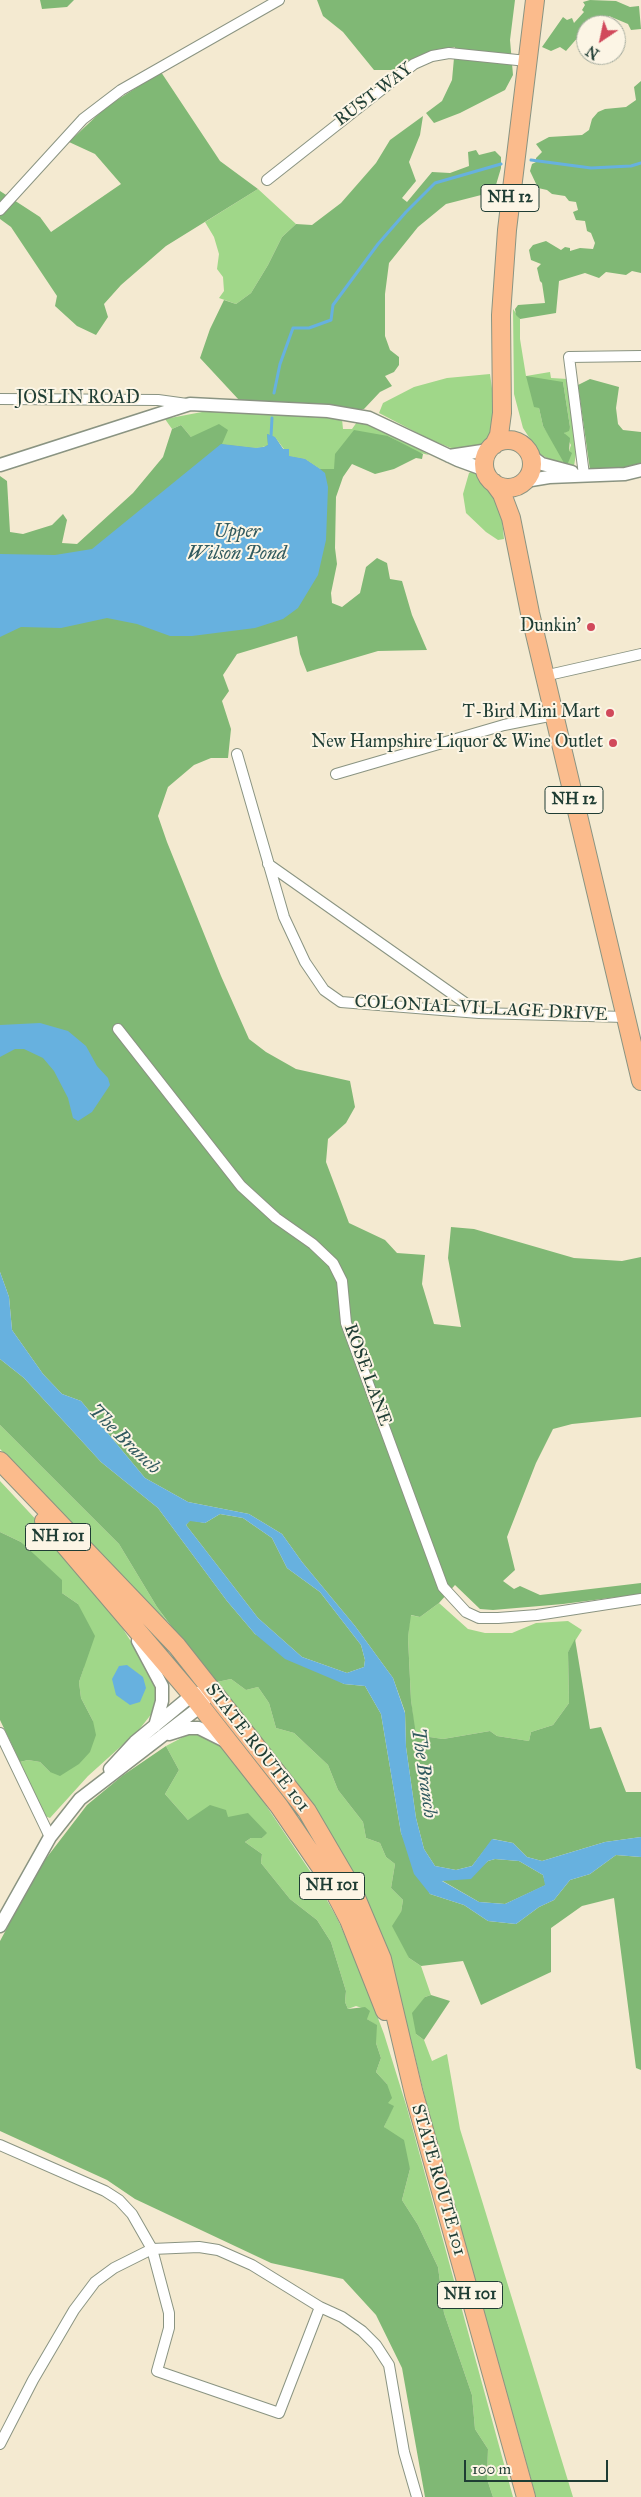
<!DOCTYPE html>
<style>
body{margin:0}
#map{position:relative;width:641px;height:2497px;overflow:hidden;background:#f4ead1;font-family:"IM FELL Great Primer",serif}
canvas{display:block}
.north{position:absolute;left:576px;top:15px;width:50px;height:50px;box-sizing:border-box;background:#fcf5e5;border:1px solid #a4ab9e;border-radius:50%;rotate:214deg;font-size:14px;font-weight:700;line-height:20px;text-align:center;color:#1f3d34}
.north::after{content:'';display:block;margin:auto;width:18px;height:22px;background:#d1495b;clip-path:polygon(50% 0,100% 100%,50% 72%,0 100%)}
.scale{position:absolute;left:464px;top:2460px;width:144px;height:22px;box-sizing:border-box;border:2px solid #1f3d34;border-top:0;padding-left:6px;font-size:15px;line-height:18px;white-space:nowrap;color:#1f3d34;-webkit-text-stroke:4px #fcf5e5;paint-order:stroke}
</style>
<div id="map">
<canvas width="641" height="2497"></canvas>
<div class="north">N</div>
<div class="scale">100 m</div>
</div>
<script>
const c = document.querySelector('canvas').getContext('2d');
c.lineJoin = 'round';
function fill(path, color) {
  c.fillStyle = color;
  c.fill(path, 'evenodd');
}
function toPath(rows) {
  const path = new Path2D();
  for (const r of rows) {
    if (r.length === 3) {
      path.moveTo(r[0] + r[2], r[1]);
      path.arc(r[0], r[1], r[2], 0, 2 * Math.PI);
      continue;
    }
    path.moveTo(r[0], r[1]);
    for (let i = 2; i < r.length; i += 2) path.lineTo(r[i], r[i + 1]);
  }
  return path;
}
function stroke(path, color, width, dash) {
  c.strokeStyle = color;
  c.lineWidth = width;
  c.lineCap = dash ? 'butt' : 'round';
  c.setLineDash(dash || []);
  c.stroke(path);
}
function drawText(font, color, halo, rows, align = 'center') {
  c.font = font + ' "IM FELL Great Primer",serif';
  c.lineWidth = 4;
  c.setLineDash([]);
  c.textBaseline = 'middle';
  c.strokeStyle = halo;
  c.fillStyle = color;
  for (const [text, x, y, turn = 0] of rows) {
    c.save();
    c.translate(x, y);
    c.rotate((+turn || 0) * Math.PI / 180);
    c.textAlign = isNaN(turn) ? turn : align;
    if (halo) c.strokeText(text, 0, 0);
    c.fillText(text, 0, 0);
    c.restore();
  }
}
fill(toPath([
 [258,189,296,224,282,237,268,265,251,293,236,304,219,298,224,291,223,277,217,269,219,254,214,237,205,222],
 [513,309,520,319,520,339,526,376,550,372,551,378,568,379,576,454,574,466,561,466,540,454,523,428,514,394],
 [563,382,570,427,564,433,571,445,569,451,556,446,543,426,539,408],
 [490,374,497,424,487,446,465,450,451,448,431,440,379,413,383,403,414,387,447,378],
 [222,411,342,419,343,429,352,429,357,422,371,425,393,433,429,455,416,452,388,436,334,469,320,469,305,459,289,456,275,437,271,436,268,446,256,448,221,444,191,437,181,425,172,429,165,419,202,412],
 [473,471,476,472,493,490,501,509,504,539,498,540,486,532,466,513,463,494,469,473],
 [0,1425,119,1544,157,1607,170,1625,0,1449],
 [0,1481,42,1526,123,1629,153,1676,157,1695,153,1712,138,1731,88,1776,50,1818,45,1816,20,1762,28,1760,40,1762,50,1772,93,1721,81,1698,79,1682,84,1667,78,1604,62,1593,21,1542,0,1532],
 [439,1603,468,1629,485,1633,512,1633,536,1623,568,1621,582,1630,568,1652,569,1703,553,1725,531,1732,529,1741,497,1736,490,1731,443,1739,415,1735,411,1700,408,1637,410,1615,420,1617],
 [231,1679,246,1690,258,1687,269,1703,276,1728,294,1733,328,1765,338,1790,363,1822,366,1838,380,1843,386,1857,395,1864,391,1888,403,1900,401,1912,409,1958,421,1966,431,1995,425,1997,416,2034,424,2040,432,2061,447,2054,460,2129,573,2497,536,2497,431,2122,404,2012,381,1945,350,1876,215,1685,217,1682],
 [189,1734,199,1734,220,1745,259,1795,314,1877,338,1920,360,1971,384,2034,407,2108,513,2497,493,2497,487,2479,488,2449,475,2429,472,2395,444,2313,438,2267,418,2225,402,2200,410,2169,384,2127,393,2106,0,2115,387,2084,376,2072,381,2058,376,2043,376,2025,367,2019,362,2008,356,2006,348,2009,345,2002,346,1991,331,1942,317,1920,290,1899,261,1863,262,1854,245,1842,251,1838,262,1838,266,1833,228,1817,188,1820,165,1794,179,1770,166,1746]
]), '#a0d789');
fill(toPath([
 [40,0,74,0,67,7,42,9],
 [317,0,515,0,510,40,513,75,505,90,460,113,434,123,426,113,442,101,452,80,455,47,431,51,393,70,374,70,343,32,323,16],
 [590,0,616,1,630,7,639,6,641,29,631,30,628,24,609,16,599,25,592,23,586,25,586,28,566,51,560,47,551,51,542,47,563,17,567,20,572,18,574,23,584,12,582,10,585,5,583,2],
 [161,72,220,161,258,189,166,246,121,285,104,304,108,317,96,335,77,326,55,306,57,296,11,227,0,219,0,191,40,217,51,232,121,184,95,154,69,142,106,107],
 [641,81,641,273,632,271,626,275,606,272,599,278,585,273,559,281,556,313,520,319,516,315,515,309,518,305,545,303,542,283,540,281,537,268,541,264,531,260,529,250,533,245,546,241,561,250,565,247,570,248,570,251,580,248,593,249,595,243,591,233,587,231,585,221,576,220,573,212,578,210,576,202,569,201,565,196,552,194,547,190,538,188,530,171,532,164,536,162,536,158,542,152,536,144,549,137,582,135,589,130,592,119,598,112,605,109,626,107,636,100,634,87],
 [423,116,420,135,409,162,416,181,402,198,407,202,432,172,450,173,469,166,468,152,476,150,479,155,495,151,501,157,501,168,493,195,489,193,446,204,418,227,389,263,385,294,385,336,390,350,399,357,399,365,394,372,385,376,392,386,380,392,364,409,357,410,338,406,239,400,200,358,210,329,224,300,236,304,251,293,268,265,282,237,296,224,312,225,341,203,376,163,390,140],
 [526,376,563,382,570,427,569,431,564,433,570,438,569,451,572,453,568,463,564,463,543,426,539,408,534,407],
 [590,379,619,387,616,408,618,424,623,430,641,432,641,464,614,470,590,470,578,385],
 [219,424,228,430,222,444,256,448,264,447,268,445,267,434,275,437,283,449,289,449,289,456,305,459,320,469,334,469,335,454,354,430,388,436,423,454,422,459,416,458,394,469,375,474,352,464,343,477,336,497,335,548,337,564,331,593,332,603,342,607,360,593,366,567,377,558,387,563,390,579,402,581,412,615,427,650,378,651,307,672,300,654,297,636,237,654,223,675,229,691,222,701,231,729,228,758,211,758,194,765,168,787,158,816,167,842,221,976,249,1039,266,1052,296,1069,350,1081,355,1107,346,1123,328,1139,326,1162,349,1223,385,1240,397,1253,425,1255,422,1284,434,1324,461,1327,448,1258,451,1227,474,1229,574,1258,622,1261,641,1257,641,1417,572,1424,553,1429,536,1463,507,1537,515,1570,503,1581,514,1589,520,1586,540,1595,641,1583,641,1594,563,1604,493,1610,480,1609,455,1585,439,1603,420,1617,411,1615,408,1637,411,1700,416,1735,443,1739,490,1731,497,1736,529,1741,531,1732,553,1725,569,1703,568,1652,575,1639,590,1729,601,1727,626,1792,641,1792,641,1837,605,1842,542,1861,527,1857,513,1843,493,1839,472,1866,456,1870,435,1866,424,1849,416,1818,406,1747,405,1712,393,1678,355,1626,302,1562,282,1534,249,1514,188,1502,145,1478,81,1401,62,1394,43,1374,12,1330,9,1297,0,1272,0,476,7,481,10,532,23,534,52,525,63,514,67,520,62,543,77,544,133,493,163,457,172,429,181,425,191,437],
 [0,1359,24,1378,101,1462,158,1508,227,1601,255,1634,344,1684,365,1686,381,1714,401,1833,430,1894,464,1905,488,1921,516,1924,539,1907,554,1900,570,1880,590,1874,616,1855,641,1857,641,2070,636,2068,614,1898,582,1906,551,1928,551,1972,481,2005,463,1961,421,1966,409,1958,392,1926,401,1912,403,1900,391,1888,395,1864,386,1857,380,1843,366,1838,363,1822,338,1790,328,1765,294,1733,276,1728,269,1703,258,1687,246,1690,231,1679,217,1682,215,1685,157,1607,119,1544,0,1425],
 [220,1514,243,1518,272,1538,287,1568,320,1592,361,1645,365,1660,364,1667,347,1673,302,1657,258,1618,186,1525,190,1520,205,1523],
 [0,1532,21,1542,62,1580,62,1593,78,1604,95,1636,79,1682,81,1698,93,1721,96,1735,90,1752,79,1764,60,1776,50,1772,40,1762,28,1760,20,1762,0,1720],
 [166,1746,179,1770,165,1794,188,1820,210,1805,226,1810,228,1817,248,1813,267,1833,262,1838,251,1838,245,1842,262,1854,261,1863,290,1899,317,1920,331,1942,346,1991,345,2002,348,2009,365,2007,370,2011,367,2019,377,2025,376,2043,381,2058,376,2072,387,2084,392,2098,388,2103,394,2106,384,2127,404,2140,410,2169,402,2200,418,2225,438,2267,444,2313,472,2395,475,2429,488,2449,487,2479,493,2497,425,2497,402,2368,376,2315,343,2279,271,2263,135,2199,107,2180,0,2131,0,1941,41,1865,87,1805,122,1776],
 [495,1859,519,1861,543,1875,546,1885,505,1904,479,1902,441,1880,481,1867,488,1861],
 [431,1995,450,2001,424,2040,416,2034,412,2013,425,1997]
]), '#80b875');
fill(toPath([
 [267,434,275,437,283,449,289,449,289,456,305,459,320,469,325,473,328,487,326,540,318,575,298,608,283,619,255,628,192,636,170,636,137,624,107,618,61,628,21,627,0,637,0,554,55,555,92,549,221,444,256,448,264,447,268,445],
 [40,1023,68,1031,86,1046,97,1066,108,1078,110,1085,92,1112,78,1121,73,1118,68,1098,54,1071,43,1058,24,1049,15,1049,0,1057,0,1025],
 [0,1272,9,1297,12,1330,43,1374,62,1394,81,1401,145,1478,188,1502,249,1514,282,1534,302,1562,355,1626,393,1678,405,1713,406,1747,416,1818,424,1849,435,1866,456,1870,472,1866,492,1839,513,1843,527,1857,542,1861,605,1842,641,1837,641,1857,616,1855,590,1874,570,1880,554,1900,539,1907,516,1924,488,1921,464,1905,430,1894,414,1874,401,1833,381,1714,365,1686,344,1684,285,1659,255,1634,227,1601,158,1508,101,1462,24,1378,0,1359],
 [220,1514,243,1518,272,1538,287,1568,320,1592,361,1645,365,1660,364,1667,347,1673,302,1657,258,1618,186,1525,190,1521,205,1523],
 [495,1859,519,1861,543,1875,545,1885,505,1904,479,1902,442,1881,471,1879,488,1861],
 [127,1665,143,1677,146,1688,140,1702,130,1705,116,1695,112,1679,119,1666]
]), '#67b1df');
stroke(toPath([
 [531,160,591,168,631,166,641,163],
 [274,393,280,364,293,328,309,328,331,320,333,305,378,244,406,212,435,183,501,164],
 [271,436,272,418]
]), '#67b1df', 3);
const minor = toPath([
 [267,180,414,64,432,56,449,53,527,61],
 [0,210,83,119,121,90,279,0],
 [0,399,158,400,187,404],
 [584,475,569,357,641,356],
 [544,676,641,654],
 [237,754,284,917,305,962,324,990,341,1002,479,1013,625,1017],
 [336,774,504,725,554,715],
 [268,864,478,1012],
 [118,1029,241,1186,276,1218,313,1244,333,1263,342,1281,346,1323,443,1587,466,1612,479,1618,498,1618,537,1615,641,1599],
 [0,1733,50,1837],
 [0,2145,105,2191,119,2200,132,2214,152,2249,169,2313,169,2328,157,2371,279,2413,320,2307],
 [0,2444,33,2380,74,2310,95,2282,114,2268,152,2249,199,2247,218,2250,252,2265,320,2307,342,2317,362,2331,376,2345,389,2365,404,2452,417,2497]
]);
const tertiary = toPath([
 [449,456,489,450],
 [531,456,542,464,572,472],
 [0,465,190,404,328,411,369,418,458,460,480,468,486,473],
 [525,481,549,477,625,474,641,470],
 [138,1641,162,1686,162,1701,155,1726],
 [169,1734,188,1728,199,1728,225,1741],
 [110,1769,135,1742,192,1695,198,1693],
 [0,1926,50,1837,80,1799,201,1706,212,1688]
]);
const trunk = toPath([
 [508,464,24],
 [494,445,499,435,502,413,501,315,507,230,535,0],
 [494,483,502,494,511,518,530,613,641,1081],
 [0,1461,177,1646,307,1811,352,1888,382,1959,414,2094,526,2497],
 [44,1521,192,1695,279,1806,324,1872,349,1920,385,2011]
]);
stroke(minor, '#8a9482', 12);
stroke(tertiary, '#8a9482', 15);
stroke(trunk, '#8a9482', 20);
stroke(minor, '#fff', 10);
stroke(tertiary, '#fff', 12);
stroke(trunk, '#fbbb8c', 18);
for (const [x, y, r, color] of [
 [591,627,5,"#d1495b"],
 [610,713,5,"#d1495b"],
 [613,743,5,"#d1495b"]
]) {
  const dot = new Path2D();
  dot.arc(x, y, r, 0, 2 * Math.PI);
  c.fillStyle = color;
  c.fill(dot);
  stroke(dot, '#fcf5e5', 2);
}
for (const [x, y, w] of [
 [510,198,58],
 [574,800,58],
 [58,1537,65],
 [332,1886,65],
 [470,2295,65]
]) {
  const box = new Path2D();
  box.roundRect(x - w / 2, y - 13.5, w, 27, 4);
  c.fillStyle = '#fcf5e5';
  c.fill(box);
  stroke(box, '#1f3d34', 1);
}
drawText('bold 16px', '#1f3d34', null, [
 ["NH 12",510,198],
 ["NH 12",574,800],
 ["NH 101",58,1537],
 ["NH 101",332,1886],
 ["NH 101",470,2295]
]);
drawText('18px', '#1f3d34', '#fcf5e5', [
 ["RUST WAY",374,95,-37],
 ["JOSLIN ROAD",78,399],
 ["COLONIAL VILLAGE DRIVE",481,1009,3],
 ["ROSE LANE",367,1375,70],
 ["STATE ROUTE 101",257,1748,52],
 ["STATE ROUTE 101",438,2180,74]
]);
drawText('18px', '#1f3d34', '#fcf5e5', [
 ["Dunkin'",581,627],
 ["T-Bird Mini Mart",600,713],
 ["New Hampshire Liquor & Wine Outlet",603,743]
], 'right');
drawText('italic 19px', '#315a5f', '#fcf5e5', [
 ["Upper",237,532],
 ["Wilson Pond",237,554],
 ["The Branch",124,1440,44],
 ["The Branch",423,1773,82]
]);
</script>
